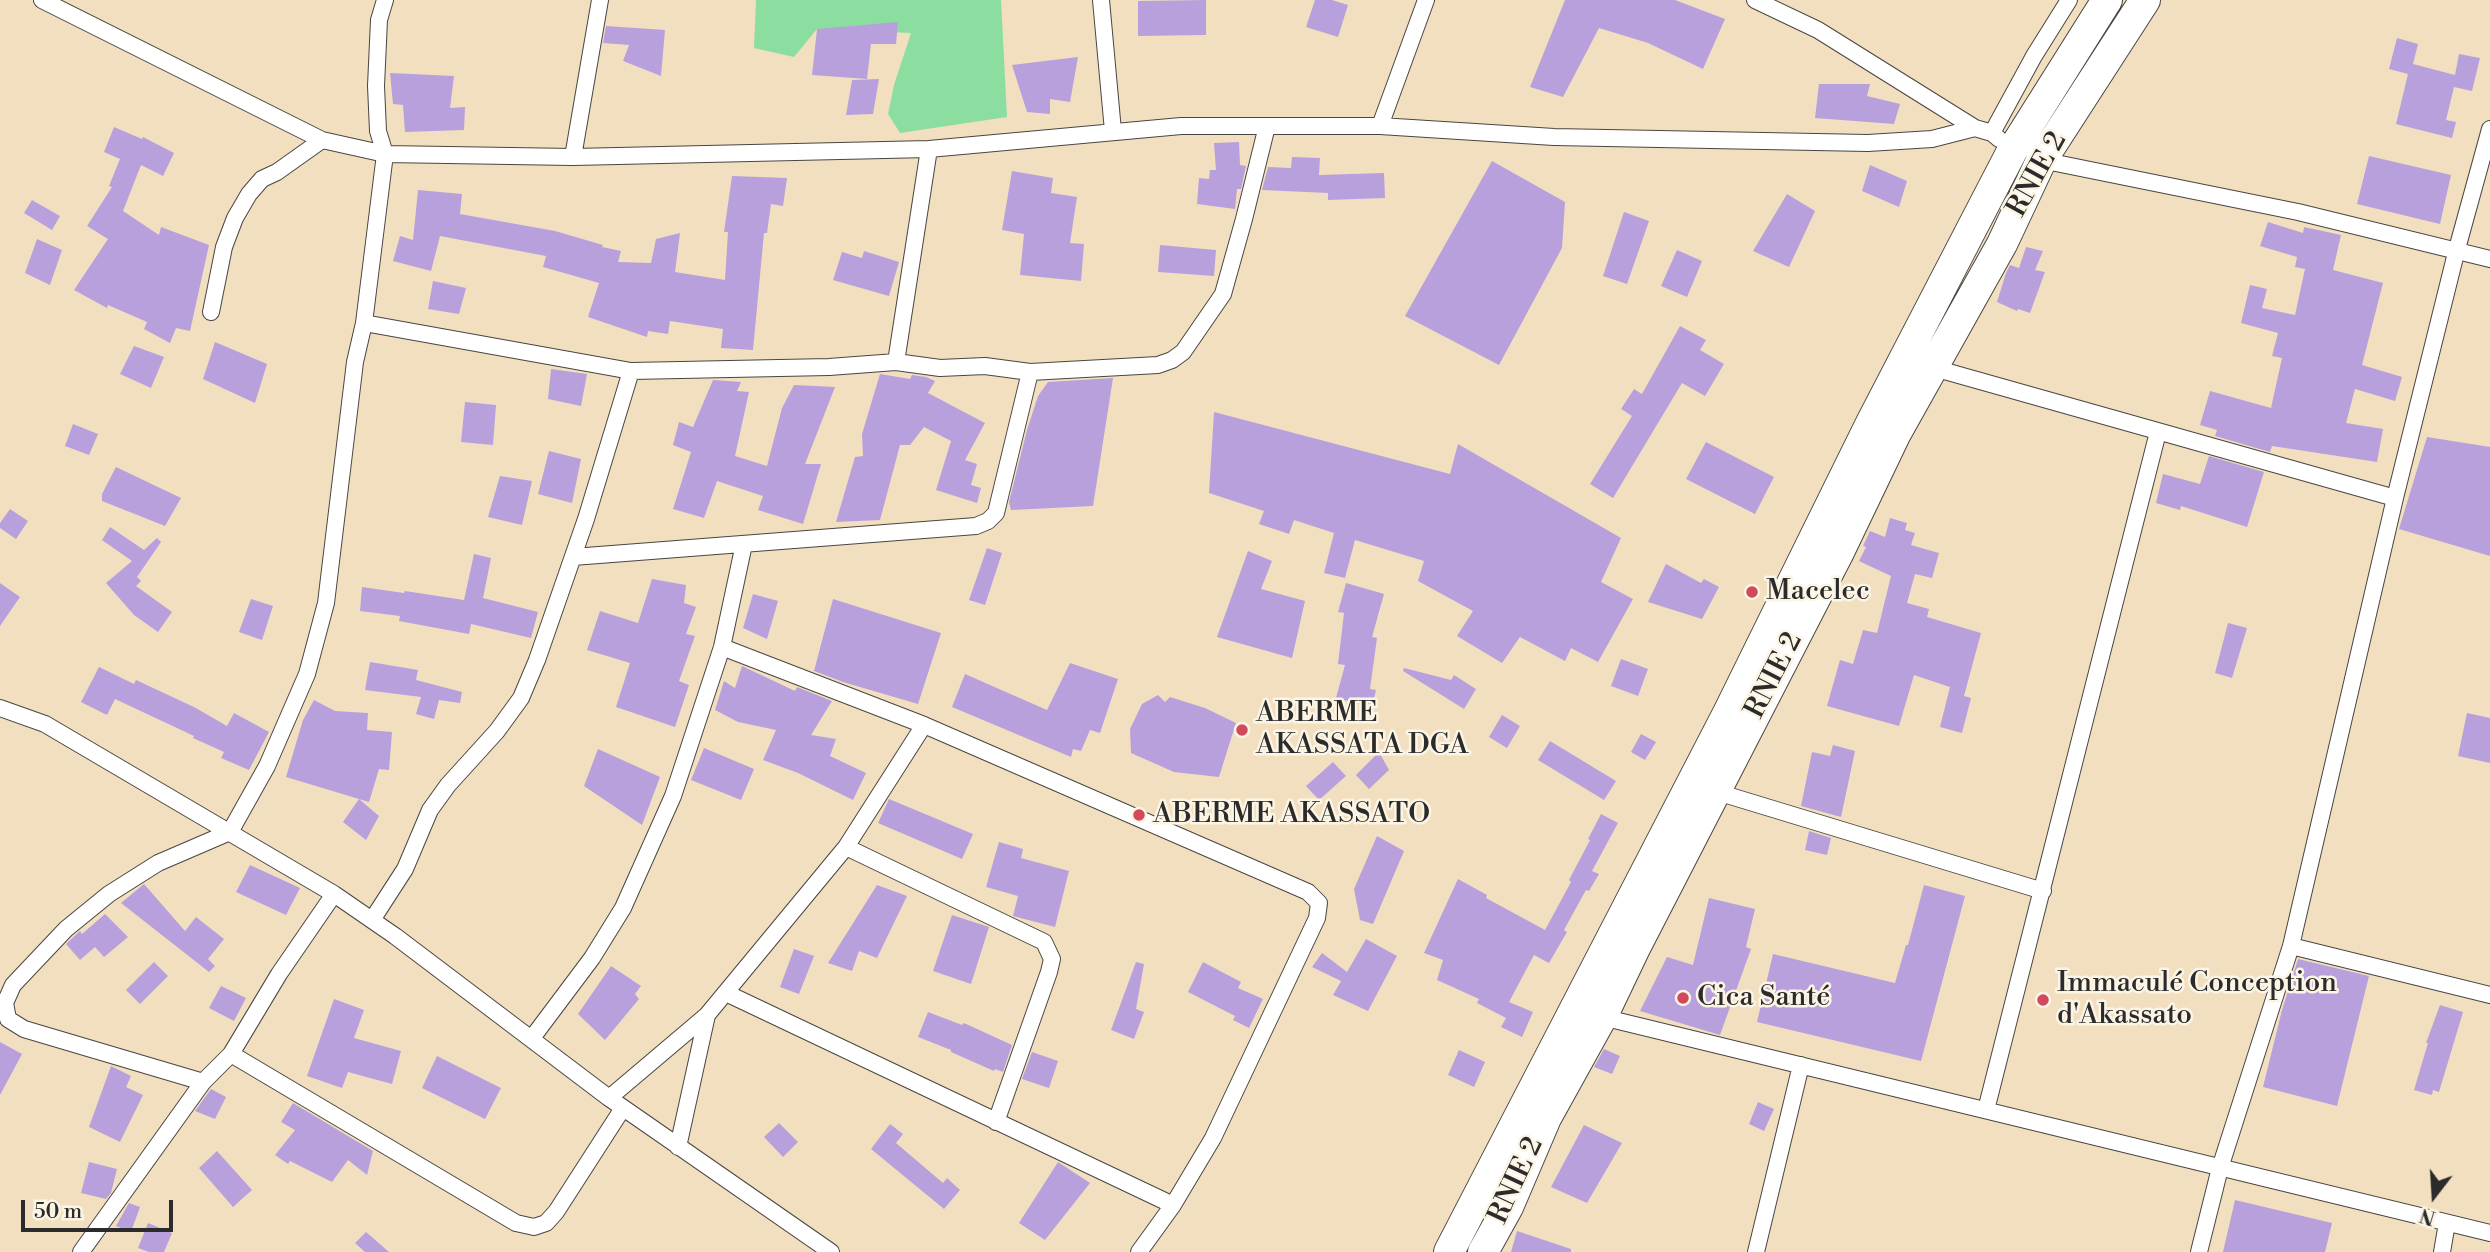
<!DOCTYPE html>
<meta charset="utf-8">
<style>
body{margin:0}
#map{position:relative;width:2490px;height:1252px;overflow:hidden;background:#f2dfc0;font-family:"Libre Bodoni",serif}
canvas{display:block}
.north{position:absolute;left:2399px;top:1161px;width:70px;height:70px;-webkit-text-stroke:5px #fcf5e5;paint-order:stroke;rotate:197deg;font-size:19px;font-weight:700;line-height:28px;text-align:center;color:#2b2b2b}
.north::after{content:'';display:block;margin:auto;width:24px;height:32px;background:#2b2b2b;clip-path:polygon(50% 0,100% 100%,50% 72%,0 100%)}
.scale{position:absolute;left:21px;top:1200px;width:152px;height:32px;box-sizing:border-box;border:4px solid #2b2b2b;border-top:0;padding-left:9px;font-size:21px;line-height:24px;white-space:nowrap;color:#2b2b2b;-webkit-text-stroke:5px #fcf5e5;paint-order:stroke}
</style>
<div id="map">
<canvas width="2490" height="1252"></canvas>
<div class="north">N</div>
<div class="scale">50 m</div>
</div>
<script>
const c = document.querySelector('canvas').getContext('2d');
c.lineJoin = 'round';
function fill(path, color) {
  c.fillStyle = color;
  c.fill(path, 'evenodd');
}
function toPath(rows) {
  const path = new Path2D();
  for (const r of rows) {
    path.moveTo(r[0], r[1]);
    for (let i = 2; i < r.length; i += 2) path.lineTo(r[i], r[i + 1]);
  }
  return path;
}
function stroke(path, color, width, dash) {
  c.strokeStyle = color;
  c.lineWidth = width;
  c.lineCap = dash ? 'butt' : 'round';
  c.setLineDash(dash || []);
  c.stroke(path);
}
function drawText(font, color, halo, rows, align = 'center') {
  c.font = font + ' "Libre Bodoni",serif';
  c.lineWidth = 5;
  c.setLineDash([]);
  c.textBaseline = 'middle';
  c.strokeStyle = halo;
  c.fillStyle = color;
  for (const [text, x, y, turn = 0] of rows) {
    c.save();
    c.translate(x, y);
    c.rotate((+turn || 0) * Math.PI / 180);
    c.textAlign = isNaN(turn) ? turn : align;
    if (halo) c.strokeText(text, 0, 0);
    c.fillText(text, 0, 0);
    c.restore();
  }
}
fill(toPath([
 [756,0,1001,0,1007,117,900,133,888,114,894,85,911,33,817,29,794,57,754,48]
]), '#8bde9f');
fill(toPath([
 [1206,0,1206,35,1138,36,1138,1],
 [1315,0,1332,0,1348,5,1338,37,1306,27],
 [1565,0,1675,0,1725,19,1703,69,1648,43,1599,28,1563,97,1530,87],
 [898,22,896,44,871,44,867,79,812,75,817,29],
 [606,26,665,30,661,76,623,61,629,45,603,43],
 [2397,38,2418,44,2413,64,2455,75,2459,54,2480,58,2472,91,2454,87,2446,120,2456,122,2452,138,2396,124,2408,74,2389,69],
 [1078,57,1070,102,1050,99,1050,114,1027,112,1012,65],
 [390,73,454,76,450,108,465,107,464,130,405,132,403,105,393,104],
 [879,79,873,114,846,115,852,80],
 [1819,84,1870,84,1867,96,1900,104,1894,124,1815,118],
 [114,127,142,139,143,137,174,153,163,176,141,165,123,211,159,235,161,227,209,245,190,331,176,328,170,343,144,329,147,322,108,305,107,308,74,290,108,239,87,226,112,187,109,186,120,159,104,152],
 [1239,142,1240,165,1246,166,1241,189,1237,189,1235,209,1197,204,1199,178,1209,179,1210,170,1216,170,1214,143],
 [2369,156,2451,175,2440,224,2357,204],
 [1292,157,1320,158,1319,175,1384,173,1385,198,1328,200,1328,193,1262,190,1268,167,1291,168],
 [1492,161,1565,202,1562,248,1499,365,1405,316],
 [1870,165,1907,181,1899,207,1862,191],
 [1012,171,1053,178,1051,193,1077,197,1070,243,1084,244,1081,281,1020,275,1024,234,1002,230],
 [732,176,787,178,783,206,771,204,767,233,764,233,753,350,721,348,723,329,670,321,668,334,648,331,647,337,588,317,599,283,543,267,546,256,440,236,431,271,393,261,400,236,413,240,418,190,462,194,460,214,555,231,603,245,602,247,621,251,618,262,651,263,656,239,680,233,675,272,725,280,728,232,724,232],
 [1787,194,1815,211,1789,267,1753,251],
 [32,200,60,216,52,230,24,213],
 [1624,212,1649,221,1627,284,1603,276],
 [2268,222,2303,233,2304,227,2341,235,2333,270,2383,283,2362,365,2402,377,2395,401,2355,389,2346,423,2383,429,2377,462,2272,446,2270,452,2215,436,2217,430,2200,425,2210,391,2271,408,2282,358,2272,356,2278,333,2241,323,2250,285,2267,289,2262,308,2295,315,2305,269,2295,267,2297,257,2260,246],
 [37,239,62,250,50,285,25,273],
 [1160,245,1216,250,1214,276,1158,272],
 [2026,247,2043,251,2035,270,2045,272,2030,313,2018,309,2017,311,1997,302,2006,273,2010,265,2019,268],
 [1677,250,1702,261,1687,297,1661,286],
 [864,251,899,262,889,296,833,280,842,252,862,258],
 [433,281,466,288,459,314,428,309],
 [1680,326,1706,340,1700,350,1724,364,1705,396,1682,383,1613,498,1590,484,1632,416,1621,409,1634,389,1642,394],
 [215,342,267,364,255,403,203,379],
 [134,346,164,357,151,388,120,374],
 [551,369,587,374,581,406,548,399],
 [880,374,910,379,912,375,926,377,935,381,928,393,985,423,965,460,977,464,971,485,981,488,977,503,936,490,951,441,924,427,910,445,900,445,880,520,836,522,855,457,863,456,862,434],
 [1113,378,1093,506,1011,510,1009,502,1027,430,1038,396,1048,382],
 [713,380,741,382,737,391,749,392,735,456,767,466,782,408,794,385,835,387,805,464,821,464,803,524,758,510,763,496,717,481,704,518,673,509,691,452,673,445,679,422,693,427],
 [465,402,496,405,493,445,461,442],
 [1214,412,1450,474,1458,444,1621,538,1601,582,1633,599,1598,662,1571,648,1565,661,1520,637,1502,663,1457,636,1473,611,1418,581,1424,561,1355,540,1345,578,1324,573,1334,533,1294,520,1289,534,1259,524,1264,511,1209,493],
 [73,424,98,434,89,455,65,446],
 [2427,437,2490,447,2490,556,2399,529],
 [1706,442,1774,477,1755,514,1686,479],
 [549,451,581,459,572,503,538,494],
 [2209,456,2264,472,2247,527,2181,506,2180,510,2156,503,2163,474,2200,484],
 [116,467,181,498,165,526,102,501,102,494],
 [500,476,532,481,522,525,488,517],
 [10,509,28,521,16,539,0,528,0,523],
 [1890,518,1907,523,1905,530,1915,533,1911,545,1939,553,1932,578,1915,574,1907,603,1929,609,1927,617,1981,633,1964,696,1971,698,1962,733,1940,727,1950,687,1914,675,1899,726,1827,706,1840,660,1853,664,1863,630,1877,633,1891,576,1859,561,1866,547,1863,546,1870,531,1885,537],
 [110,527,144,550,157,538,161,542,137,577,141,581,136,586,172,612,158,632,134,615,106,583,132,561,102,540],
 [987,548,1002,553,985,605,969,600],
 [1248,551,1272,561,1261,589,1305,601,1292,658,1217,637],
 [474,554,491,558,483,598,538,612,531,638,471,624,469,634,399,621,400,616,360,611,362,587,404,593,405,591,464,600],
 [1666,564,1701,583,1704,579,1719,587,1702,619,1648,602],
 [652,579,686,585,684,603,696,607,686,634,695,636,679,681,689,685,675,727,616,707,630,663,587,650,600,611,638,623],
 [0,583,20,597,0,626],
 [1346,583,1384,594,1372,637,1377,638,1370,689,1376,690,1372,707,1336,698,1345,665,1338,664,1344,613,1338,612],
 [753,594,778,601,767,639,743,628],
 [251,599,273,606,262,640,239,632],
 [833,599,941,633,918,704,843,682,814,671],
 [2228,623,2247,628,2232,678,2215,673],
 [1621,659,1648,669,1638,696,1611,686],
 [370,662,418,670,416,680,462,692,460,703,439,700,434,719,416,714,421,697,365,690],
 [1070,663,1118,679,1100,733,1090,730,1081,751,1073,749,1071,757,952,707,965,674,1047,710],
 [742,666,795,691,797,687,832,701,811,735,836,739,830,756,866,773,853,800,798,773,763,760,776,730,738,722,715,710,724,681,735,688],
 [99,667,134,684,136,680,194,707,227,726,234,713,269,732,249,770,221,758,224,752,193,738,194,736,115,699,107,715,81,702],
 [1404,668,1451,680,1454,675,1476,689,1464,709,1403,671],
 [1158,695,1165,702,1170,697,1205,708,1236,723,1219,777,1174,772,1131,753,1130,729,1142,704],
 [314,700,335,711,368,713,367,730,392,732,389,770,379,769,369,802,286,777,303,720],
 [2467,713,2490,718,2490,763,2458,756],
 [1502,715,1520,726,1507,748,1489,737],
 [1641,734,1656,742,1645,760,1631,752],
 [1550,741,1616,781,1604,800,1538,760],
 [1833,745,1855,751,1841,817,1801,806,1812,752,1830,756],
 [704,748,754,769,741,800,691,780],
 [598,749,660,777,642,825,584,786],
 [1379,752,1389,770,1369,789,1356,775],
 [1333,762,1346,776,1319,800,1306,786],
 [359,799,379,816,366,840,343,822],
 [889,799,973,834,962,859,878,823],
 [1601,814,1618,823,1592,871,1599,874,1589,891,1586,890,1564,930,1567,932,1549,963,1534,955,1509,1002,1533,1012,1522,1037,1501,1027,1506,1018,1477,1003,1479,999,1437,980,1443,960,1424,953,1458,879,1487,895,1486,898,1545,930,1571,882,1569,880,1590,840,1588,839],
 [1809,831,1831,838,1827,855,1805,850],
 [1377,836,1404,851,1373,924,1360,920,1354,889],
 [999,842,1023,849,1021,858,1069,871,1055,927,1013,916,1018,896,986,887],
 [250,865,300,888,286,915,236,892],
 [144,884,185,931,196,917,224,939,208,959,215,966,209,972,121,903],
 [877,885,907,896,877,958,859,951,852,971,828,963],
 [1924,885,1965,896,1921,1061,1757,1022,1773,954,1895,983,1906,945,1908,945],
 [1709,898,1755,909,1746,947,1751,949,1720,1035,1640,1011,1667,957,1693,965],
 [105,914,128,937,104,957,95,947,80,960,66,944,80,931,82,934],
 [952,915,989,927,971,984,933,971],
 [1366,939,1397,956,1368,1011,1333,995,1341,981,1312,967,1322,953,1347,972],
 [794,949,814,956,799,994,780,987],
 [2298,959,2369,976,2337,1106,2263,1087,2282,1010],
 [154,962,168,976,140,1004,126,990],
 [1136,962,1144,964,1136,1009,1144,1012,1134,1039,1111,1030],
 [1203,962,1241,982,1238,988,1263,999,1249,1028,1233,1020,1235,1016,1188,992],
 [611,966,641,986,635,994,639,999,605,1040,578,1014],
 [221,986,246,998,234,1021,209,1008],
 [334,999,364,1010,354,1038,401,1051,392,1084,348,1072,342,1088,307,1076],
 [2440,1005,2463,1012,2439,1092,2433,1090,2432,1095,2414,1090,2428,1043,2426,1043],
 [928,1012,962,1025,964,1023,1012,1045,1003,1072,995,1069,994,1071,951,1052,951,1050,918,1037],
 [0,1042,22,1054,0,1095],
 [1604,1049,1620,1056,1612,1074,1594,1067],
 [1459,1050,1485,1062,1474,1087,1448,1075],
 [1032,1052,1058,1061,1049,1088,1022,1079],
 [437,1056,501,1088,485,1119,422,1088],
 [111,1066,131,1076,126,1087,143,1095,120,1142,89,1127],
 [211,1089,226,1097,215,1119,195,1111],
 [1758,1102,1774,1109,1764,1131,1749,1124],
 [293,1103,373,1151,367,1175,348,1160,332,1182,290,1161,288,1164,275,1155,295,1130,281,1122],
 [779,1123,798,1142,783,1157,764,1137],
 [890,1124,903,1134,896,1143,943,1183,947,1178,960,1190,944,1209,871,1149],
 [1584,1125,1622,1143,1587,1203,1551,1187],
 [217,1151,252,1190,233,1207,199,1168],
 [89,1162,117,1169,111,1193,106,1199,81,1193],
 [1058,1162,1090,1183,1045,1240,1019,1223],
 [2235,1200,2332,1223,2325,1252,2223,1252],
 [129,1203,140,1207,131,1232,116,1226],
 [148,1223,172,1233,164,1252,149,1252,138,1248],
 [1517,1231,1571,1249,1571,1252,1511,1252],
 [366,1232,389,1252,365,1252,355,1243]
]), '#b8a0dd');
const street = toPath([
 [42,0,322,140,385,154,573,157,929,149,1181,126,1380,126,1554,137,1868,143,1932,139,1975,128,1992,133],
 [1101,0,1113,131],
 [1755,0,1818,30,1975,128],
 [1380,126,1426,0],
 [1999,139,1992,133,2034,56,2069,0],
 [573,157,600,0],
 [2036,159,2298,212,2490,259],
 [211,312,224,247,235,218,249,194,262,179,277,172,322,140],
 [364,323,631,371,829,367,896,362,940,368,985,366,1030,372,1158,365,1172,360,1183,352,1223,294,1244,219,1267,126],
 [896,362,929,149],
 [1934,368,2395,498],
 [573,557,976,526,988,521,996,513,1030,372],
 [722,647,924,725,1308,892,1319,903,1317,918,1213,1138,1173,1205,1139,1252],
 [0,708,45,724,334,894,395,936,609,1098,831,1252],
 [1717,792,2043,891],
 [846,847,1044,942,1052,959,1049,972,996,1122],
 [372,920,405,869,430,810,448,785,497,731,521,698,537,660,586,519,631,371],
 [2291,946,2490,995],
 [726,993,1173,1205],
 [1602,1017,2490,1233],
 [532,1038,592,958,623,908,673,796,722,647,744,544],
 [231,1054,516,1223,534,1227,546,1223,556,1212,623,1108],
 [203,1082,24,1029,8,1019,5,1003,13,985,66,929,109,894,158,863,230,832,267,766,307,674,326,603,355,362,364,323,385,154,378,131,376,86,379,20,385,0],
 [609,1098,707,1015,846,847,924,725],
 [1986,1110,2158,432],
 [678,1147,707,1015],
 [81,1252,203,1082,231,1054,279,974,334,894],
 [1756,1252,1801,1065],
 [2199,1252,2220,1168,2291,946,2395,498,2457,249,2490,129],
 [2442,1252,2447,1223]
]);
const highway = toPath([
 [1449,1252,1728,713,1871,423,2012,151,2107,0],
 [1483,1252,1508,1207,1546,1118,1602,1017,1634,950,1838,554,1895,435,2002,244,2041,161,2145,0]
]);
stroke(street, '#494641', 18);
stroke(highway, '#494641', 32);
stroke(street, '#fff', 16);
stroke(highway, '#fff', 30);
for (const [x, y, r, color] of [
 [1752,592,7,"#d1495b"],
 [1242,730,7,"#d1495b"],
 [1139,815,7,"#d1495b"],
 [1683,998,7,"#d1495b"],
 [2043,1000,7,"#d1495b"]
]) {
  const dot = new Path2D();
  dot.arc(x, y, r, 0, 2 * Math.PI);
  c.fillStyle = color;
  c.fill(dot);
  stroke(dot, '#fcf5e5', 2.5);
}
drawText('28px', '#2b2b2b', '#fcf5e5', [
 ["RNIE 2",2038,175,-61],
 ["RNIE 2",1775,676,-63],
 ["RNIE 2",1517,1181,-65]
]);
drawText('28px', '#2b2b2b', '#fcf5e5', [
 ["Macelec",1766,592],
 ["ABERME",1256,714],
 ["AKASSATA DGA",1256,746],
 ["ABERME AKASSATO",1153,815],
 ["Immaculé Conception",2057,984],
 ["d'Akassato",2057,1016],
 ["Cica Santé",1697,998]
], 'left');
</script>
